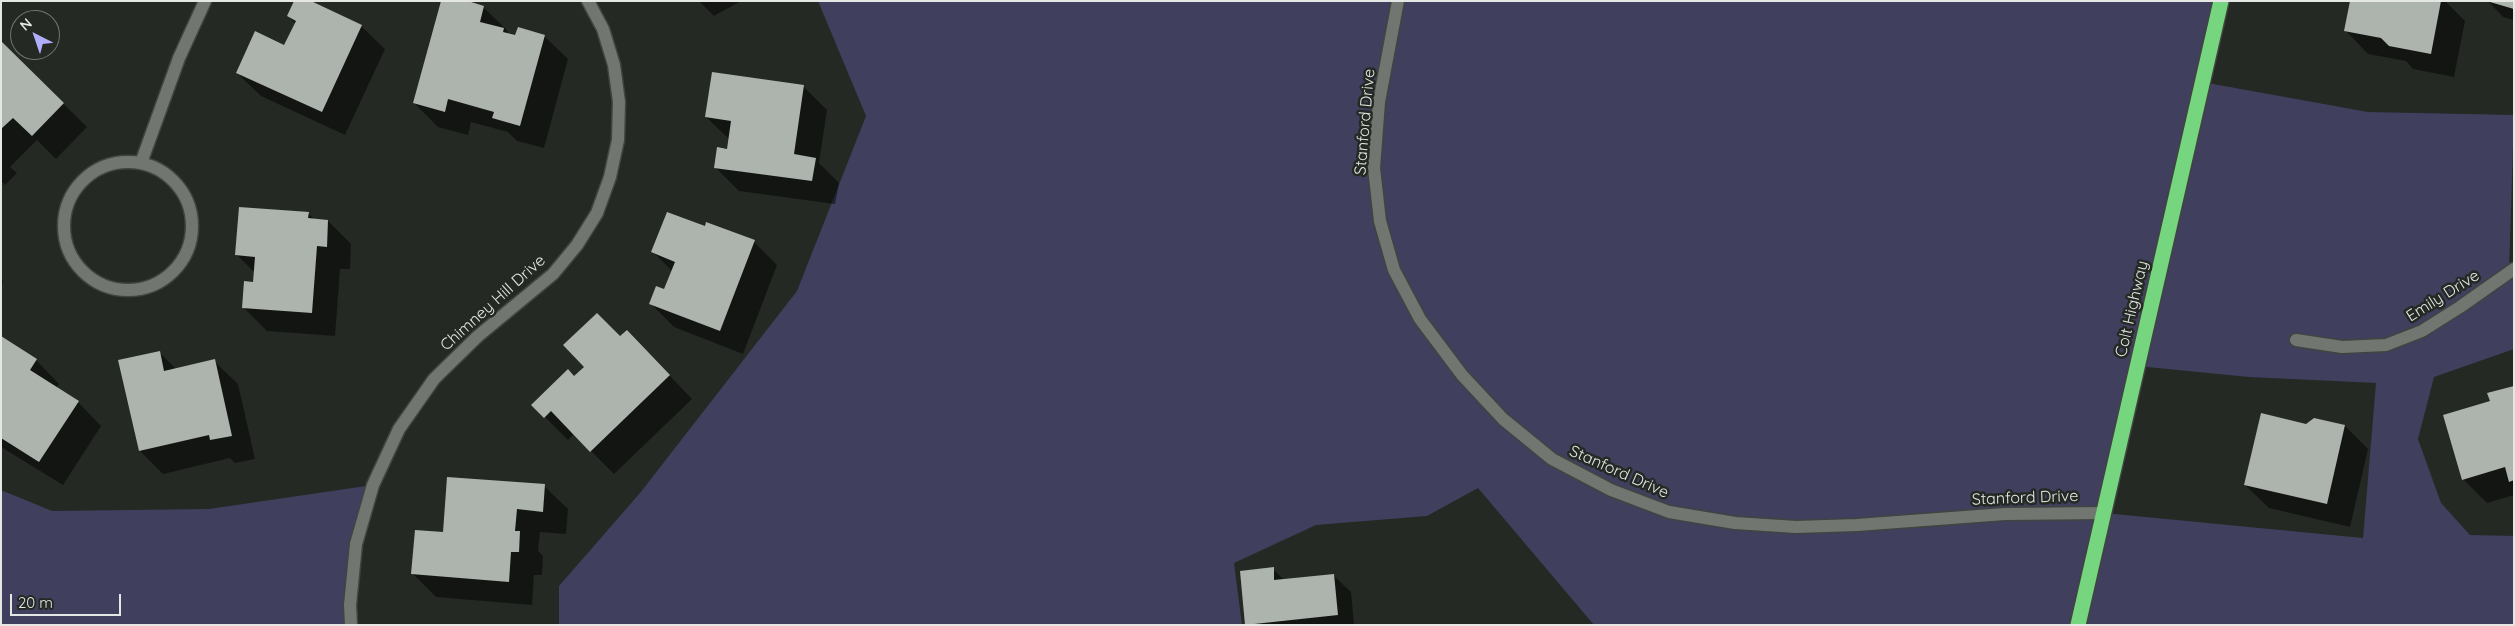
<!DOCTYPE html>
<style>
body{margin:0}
#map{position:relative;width:2515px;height:626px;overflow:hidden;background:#242924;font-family:Quicksand,sans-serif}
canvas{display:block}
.frame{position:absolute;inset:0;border:2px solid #e4e7e4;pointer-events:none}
.north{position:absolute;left:10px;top:10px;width:50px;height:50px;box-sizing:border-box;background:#242924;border:1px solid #717571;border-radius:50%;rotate:319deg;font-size:14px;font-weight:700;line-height:20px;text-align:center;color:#e4e7e4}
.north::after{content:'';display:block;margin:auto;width:18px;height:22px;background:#b0aefa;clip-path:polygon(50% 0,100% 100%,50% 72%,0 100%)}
.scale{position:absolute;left:10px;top:594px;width:111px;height:22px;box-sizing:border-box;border:2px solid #e4e7e4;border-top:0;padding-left:6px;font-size:15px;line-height:18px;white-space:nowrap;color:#e4e7e4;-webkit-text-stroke:4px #242924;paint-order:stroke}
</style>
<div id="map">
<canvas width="2515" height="626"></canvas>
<div class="frame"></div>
<div class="north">N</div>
<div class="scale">20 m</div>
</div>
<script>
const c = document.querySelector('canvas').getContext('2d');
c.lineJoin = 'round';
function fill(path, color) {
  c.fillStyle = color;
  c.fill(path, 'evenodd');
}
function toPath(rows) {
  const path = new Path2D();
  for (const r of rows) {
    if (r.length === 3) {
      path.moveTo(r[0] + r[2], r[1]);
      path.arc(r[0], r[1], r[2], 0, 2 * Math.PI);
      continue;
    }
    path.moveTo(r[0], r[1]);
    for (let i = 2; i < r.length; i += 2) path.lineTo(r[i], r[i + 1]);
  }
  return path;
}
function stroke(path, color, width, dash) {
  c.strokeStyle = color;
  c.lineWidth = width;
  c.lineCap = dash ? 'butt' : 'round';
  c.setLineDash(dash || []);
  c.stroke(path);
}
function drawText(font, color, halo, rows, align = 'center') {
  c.font = font + ' Quicksand,sans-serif';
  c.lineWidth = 5;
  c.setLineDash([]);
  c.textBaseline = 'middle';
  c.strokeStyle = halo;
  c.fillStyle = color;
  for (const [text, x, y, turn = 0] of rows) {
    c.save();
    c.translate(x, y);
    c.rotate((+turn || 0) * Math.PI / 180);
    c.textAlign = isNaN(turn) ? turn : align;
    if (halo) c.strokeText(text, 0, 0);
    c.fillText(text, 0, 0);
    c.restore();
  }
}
fill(toPath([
 [818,1,2221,1,2202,82,2368,112,2514,115,2509,272,2514,269,2514,349,2434,377,2418,439,2441,503,2470,535,2514,536,2514,625,1594,625,1478,488,1427,516,1316,525,1234,563,1242,625,559,625,559,586,640,493,797,291,866,116],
 [2137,366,2249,377,2376,383,2363,538,2104,513],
 [373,485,356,544,351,625,1,625,1,490,52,511,209,509]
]), '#403f5d');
fill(toPath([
 [699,1,741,1,714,16],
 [2351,1,2445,1,2465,21,2454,77,2413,69,2406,61,2368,54,2345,30],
 [2488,1,2514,1,2514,20,2503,17],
 [483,7,507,30,508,35,544,36,568,59,544,148,517,141,508,132,471,122,468,135,438,127,414,103],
 [288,16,361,26,385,49,345,135,261,96,237,73,285,46,296,24],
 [1,42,87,127,56,159,37,140,10,167,17,173,5,185,1,181],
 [803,86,827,110,819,163,839,183,835,204,739,191,716,168,728,150,730,140,706,117],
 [308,213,315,220,328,221,351,244,350,269,340,269,335,336,267,331,244,308,254,283,255,273,237,255],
 [706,228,754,242,777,265,743,354,674,327,651,304,664,291,672,271,653,252],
 [1,271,3,283,1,284],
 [1,338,36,360,59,384,56,388,78,402,101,426,63,485,1,447],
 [620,338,650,355,692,399,614,474,574,434,568,440,533,405,574,378],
 [159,352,176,369,214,361,238,384,255,459,235,463,230,458,163,474,140,451],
 [2514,387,2514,495,2487,503,2463,479],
 [2306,425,2345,426,2368,449,2350,527,2269,508,2245,485],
 [544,486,568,509,566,534,540,532,538,551,543,556,542,575,534,575,532,605,436,597,413,574,444,533],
 [1273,569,1284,580,1333,575,1351,592,1354,625,1247,625]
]), '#0007');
fill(toPath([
 [294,1,311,1,362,25,322,112,236,73,255,31,284,45,296,21,287,16],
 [441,1,468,1,484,6,480,22,504,28,503,32,515,35,518,27,545,35,520,126,492,118,494,112,448,99,445,112,413,103],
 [2350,1,2441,1,2431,54,2389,46,2381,38,2344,31],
 [2514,1,2514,9,2490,2,2490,1],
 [1,41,64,103,32,136,13,118,1,129],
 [712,72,804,85,794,154,816,158,812,181,714,168,717,147,727,149,731,121,705,117],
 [239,207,309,212,308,218,328,220,327,247,317,246,312,313,242,308,244,281,253,282,255,257,235,255],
 [667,212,705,226,706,222,755,240,720,331,649,304,656,286,664,289,675,262,651,252],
 [597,313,620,336,627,330,670,375,590,452,551,411,544,418,531,405,568,369,574,376,584,367,563,345],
 [1,336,37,359,30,370,79,401,39,462,1,438],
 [160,351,164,371,215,359,232,436,210,440,209,435,139,451,118,360],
 [2514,386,2514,480,2509,482,2505,467,2462,480,2443,415,2490,401,2487,393],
 [2261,413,2306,424,2314,418,2345,425,2327,504,2244,485],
 [447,477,545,484,543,512,517,509,515,531,520,531,519,552,511,552,509,582,411,574,415,530,443,532],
 [1274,567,1274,580,1334,574,1338,615,1245,625,1240,571]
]), '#adb3ad');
const minor = toPath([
 [1398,1,1379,102,1374,168,1380,221,1394,270,1420,319,1462,375,1503,419,1552,459,1611,490,1669,512,1735,523,1796,527,1857,525,2005,514,2104,513],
 [128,226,64],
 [141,163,179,58,205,1],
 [2296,340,2342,347,2386,345,2422,331,2460,307,2514,269],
 [351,625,350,605,356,544,373,485,399,429,434,379,478,336,553,274,577,245,597,213,610,177,618,140,619,102,614,65,603,29,588,1]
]);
const highway = toPath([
 [2078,625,2221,1]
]);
stroke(minor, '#414441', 15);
stroke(highway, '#414441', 18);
stroke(minor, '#717671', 12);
stroke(highway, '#75d67f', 15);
drawText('16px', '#e4e7e4', '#242924', [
 ["Stanford Drive",1365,122,-85],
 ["Emily Drive",2443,296,-32],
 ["Chimney Hill Drive",493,303,-42],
 ["Colt Highway",2132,309,-77],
 ["Stanford Drive",1619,472,24],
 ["Stanford Drive",2025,498,-2]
]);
</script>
